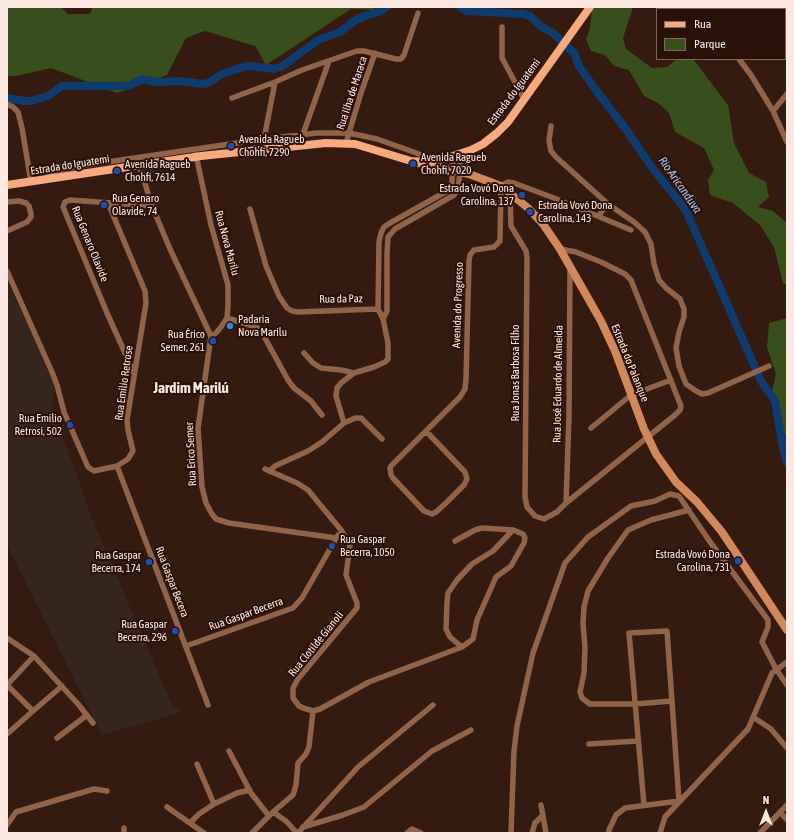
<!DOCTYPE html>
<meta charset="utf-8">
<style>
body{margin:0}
#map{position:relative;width:794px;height:840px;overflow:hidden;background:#351a10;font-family:"Asap Condensed",sans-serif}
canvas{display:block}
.frame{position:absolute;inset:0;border:8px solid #fde9e2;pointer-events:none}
.legend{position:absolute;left:656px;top:8px;width:130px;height:52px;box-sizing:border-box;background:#2b1007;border:1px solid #7f675f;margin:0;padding:5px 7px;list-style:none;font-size:12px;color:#fde9e2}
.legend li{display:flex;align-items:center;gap:8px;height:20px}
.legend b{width:20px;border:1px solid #7f675f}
.north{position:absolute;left:746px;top:792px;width:40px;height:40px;-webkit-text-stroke:3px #2b1007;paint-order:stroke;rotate:0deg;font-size:11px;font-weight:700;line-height:16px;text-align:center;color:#fde9e2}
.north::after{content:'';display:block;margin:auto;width:14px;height:18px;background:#fde9e2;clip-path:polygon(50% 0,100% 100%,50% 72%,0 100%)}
</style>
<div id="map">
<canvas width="794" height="840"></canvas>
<div class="frame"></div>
<ul class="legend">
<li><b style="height:5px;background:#f6aa7d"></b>Rua</li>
<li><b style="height:11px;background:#384f1b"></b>Parque</li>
</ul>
<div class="north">N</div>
</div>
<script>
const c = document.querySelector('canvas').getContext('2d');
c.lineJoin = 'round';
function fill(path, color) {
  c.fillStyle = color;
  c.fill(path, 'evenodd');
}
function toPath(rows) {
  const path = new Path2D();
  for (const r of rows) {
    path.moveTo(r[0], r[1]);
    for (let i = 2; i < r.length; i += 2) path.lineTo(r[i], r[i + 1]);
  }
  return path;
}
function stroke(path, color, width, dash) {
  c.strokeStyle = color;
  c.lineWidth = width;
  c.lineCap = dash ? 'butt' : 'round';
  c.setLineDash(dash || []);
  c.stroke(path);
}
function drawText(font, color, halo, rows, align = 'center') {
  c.font = font + ' "Asap Condensed",sans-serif';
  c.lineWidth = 4;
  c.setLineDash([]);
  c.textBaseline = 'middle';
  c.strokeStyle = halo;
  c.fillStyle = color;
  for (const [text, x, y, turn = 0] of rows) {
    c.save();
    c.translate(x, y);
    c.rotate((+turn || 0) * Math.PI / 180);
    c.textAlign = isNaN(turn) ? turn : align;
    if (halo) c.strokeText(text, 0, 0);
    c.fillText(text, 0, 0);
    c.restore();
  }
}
fill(toPath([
 [7,280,54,383,52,407,95,526,172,705,182,712,102,735,7,545]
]), '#36251d');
fill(toPath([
 [7,7,61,7,68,14,90,14,93,7,375,7,374,10,351,9,266,65,255,46,205,31,186,38,167,75,117,93,51,68,16,76,7,76],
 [594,7,633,7,623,38,626,49,652,68,667,67,677,59,693,59,728,105,734,143,749,173,766,182,769,197,758,207,773,211,787,223,787,285,783,283,774,247,760,225,733,203,710,195,708,180,714,170,704,148,675,132,669,113,658,103,644,96,629,70,614,66,605,55,591,51,586,39,590,28,592,9],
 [787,318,787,438,781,428,771,395,776,374,767,347,769,323]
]), '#384f1b');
stroke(toPath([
 [460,7,467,11,524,14,530,16,540,26,553,33,574,53,579,66,593,86,627,131,653,169,682,205,688,215,761,381,775,401,782,443,787,463],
 [7,98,24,101,31,101,48,96,62,86,126,86,131,85,141,79,157,82,181,81,202,84,208,83,222,74,243,67,249,66,274,69,283,66,318,40,340,32,354,21,365,16,378,12,387,7]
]), '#0f3c6e', 8);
stroke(toPath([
 [689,7,691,9],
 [759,9,761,7],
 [502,27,502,58,524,99],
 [739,59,751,75,773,111,787,142],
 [232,98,275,82,302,70,357,51,364,51,396,59,401,59,404,55,418,13],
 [7,104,13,107,18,112,22,128,31,182],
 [773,111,787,94],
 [551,126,549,141,551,151,556,157,608,204,634,222,645,232,651,244,654,264,659,280,666,288,680,299,684,309,684,317,679,332,676,348,679,366,686,384,696,391,702,394,708,393,769,366],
 [303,134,329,61],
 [264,139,275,82],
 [346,143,361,93,375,53],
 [196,155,211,225,228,285,228,306,227,318,221,327,216,333,211,336],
 [137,158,152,206,170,249,211,336,198,428,202,487,206,503,212,514,216,519,229,523,336,538],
 [44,179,56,171,80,166,264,139,317,133,349,133,377,139,436,160],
 [510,194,511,226,526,251,527,258,525,497,527,507,535,516,544,519,557,512,566,503,675,415,680,410,681,406,631,280,625,274,601,262,576,252,560,249],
 [7,202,19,201,26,203,29,206,31,214,31,217,27,222,7,231],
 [250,209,266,266,279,296,287,308,292,311,298,312,378,309],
 [598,216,608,204],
 [7,271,52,372,57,385,64,412,88,467,94,471,117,466,128,459,133,451,128,430,127,420,146,303,145,291,108,203],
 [227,318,253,326,260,329,288,380,294,388,311,401,322,415],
 [383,319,387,311,387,254,388,237,395,229,454,195,458,188,460,172,460,154],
 [304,353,313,363,321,368,341,370,354,373],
 [134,373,107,313,63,207,65,202,70,200,152,206],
 [344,423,355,418,361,418,382,439],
 [591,428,631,395,671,380],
 [426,431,465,472,467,479,464,485,446,503,436,512,432,514,424,511,393,478,391,475,390,468,391,466,460,397,465,389,466,379,469,261,470,255,474,250,494,247,500,241,501,186,508,182,514,183,554,198,631,230],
 [117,466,208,705],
 [265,469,297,483,308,490,341,530,350,545,346,575,357,603,357,608,298,679,293,688,293,698,299,706,303,708,313,711,320,709,369,682,462,647,473,639,477,620,496,577,511,566,524,543,525,538,523,534,513,530,482,528,475,530,455,541],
 [269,471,275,466,308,451,322,442,344,423,336,396,337,388,341,383,354,373,374,367,385,362,388,359,388,343,383,319,378,309,379,242,381,233,384,227,390,223,449,190,452,182,453,157],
 [566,503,569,416,570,268],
 [7,638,34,656],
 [186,646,293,608,302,598,338,535],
 [462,647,450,637,446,629,447,602,448,593,457,580,472,564,493,551,513,530],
 [7,685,34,656,78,704,93,723],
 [7,685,33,711],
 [672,701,635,704,590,704,582,698,580,692,584,673,585,648,583,623,584,607,588,591,608,558,628,530,651,520,689,510],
 [753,717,771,729,787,748],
 [7,734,33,711,62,686],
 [57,738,87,715],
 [589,744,638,741],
 [229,751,251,793,269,816],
 [197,764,214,804],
 [541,805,546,833],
 [167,807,204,833],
 [273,812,286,821,297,833],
 [780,812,787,820],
 [190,823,199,814,214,804,237,793,250,790],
 [7,825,16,812,94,789,107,791],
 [303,827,343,815,364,807,432,751,471,730],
 [124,833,124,828],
 [252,833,273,812,293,795,296,785,298,763,306,754,309,747,313,711],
 [298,833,358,767,433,705],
 [407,833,412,829,421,833],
 [511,833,514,751,517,726,533,653,565,563,588,537,631,506,655,501,670,494,679,496,708,539,768,620,768,627,762,642,776,669,787,685],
 [532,833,535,823,543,815],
 [609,833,609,830,616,815,625,808,679,801,667,631,629,633,644,805],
 [660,833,665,817,748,729,772,673,787,662],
 [760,833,787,805]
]), '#916349', 5.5);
stroke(toPath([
 [419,163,469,174,501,186,528,208,543,224,560,249,601,321,615,351,644,429,656,454,676,482,697,502,722,532,787,630]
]), '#d1885c', 8);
stroke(toPath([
 [7,185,201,156,326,143,355,144,411,161,426,162,447,158,471,150,483,144,497,133,508,122,590,7]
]), '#f6aa7d', 8);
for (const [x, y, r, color] of [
 [231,146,4,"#1a4fb4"],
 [413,164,4,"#1a4fb4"],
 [117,171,4,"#1a4fb4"],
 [522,195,4,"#1a4fb4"],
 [104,205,4,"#1a4fb4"],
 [530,212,4,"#1a4fb4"],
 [230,326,4,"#3f7fe0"],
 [213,341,4,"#1a4fb4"],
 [70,425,4,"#1a4fb4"],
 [332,546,4,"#1a4fb4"],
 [738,561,4,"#1a4fb4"],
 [149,562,4,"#1a4fb4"],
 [175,631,4,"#1a4fb4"]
]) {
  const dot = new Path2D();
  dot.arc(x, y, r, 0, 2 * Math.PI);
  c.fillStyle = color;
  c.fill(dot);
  stroke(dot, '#2b1007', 1.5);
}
drawText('11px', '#fde9e2', '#2b1007', [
 ["Estrada do Iguatemi",514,92,-53],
 ["Rua Ilha de Maraca",352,93,-72],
 ["Estrada do Iguatemi",70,165,-9],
 ["Rua Nova Marilu",227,243,75],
 ["Rua Genaro Olavide",90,244,68],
 ["Rua da Paz",341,299,-1],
 ["Avenida do Progresso",458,305,-88],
 ["Estrada do Palanque",630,363,68],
 ["Rua Jonas Barbosa Filho",516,373,-90],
 ["Rua Emílio Retrose",124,383,-82],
 ["Rua José Eduardo de Almeida",558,384,-89],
 ["Rua Erico Semer",191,454,-93],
 ["Rua Gaspar Becera",172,582,69],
 ["Rua Gaspar Becerra",246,614,-20],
 ["Rua Clotilde Gianoli",316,644,-51]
]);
drawText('11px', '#fde9e2', '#2b1007', [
 ["Avenida Ragueb",239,140],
 ["Chohfi, 7290",239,153],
 ["Avenida Ragueb",421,158],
 ["Chohfi, 7020",421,171],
 ["Avenida Ragueb",125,165],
 ["Chohfi, 7614",125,178],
 ["Estrada Vovó Dona",514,189,"right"],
 ["Carolina, 137",514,202,"right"],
 ["Rua Genaro",112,199],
 ["Olavide, 74",112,212],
 ["Estrada Vovó Dona",538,206],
 ["Carolina, 143",538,219],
 ["Padaria",238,320],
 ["Nova Marilu",238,333],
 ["Rua Érico",205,335,"right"],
 ["Semer, 261",205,348,"right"],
 ["Rua Emilio",62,419,"right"],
 ["Retrosi, 502",62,432,"right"],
 ["Rua Gaspar",340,540],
 ["Becerra, 1050",340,553],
 ["Estrada Vovó Dona",730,555,"right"],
 ["Carolina, 731",730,568,"right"],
 ["Rua Gaspar",141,556,"right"],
 ["Becerra, 174",141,569,"right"],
 ["Rua Gaspar",167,625,"right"],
 ["Becerra, 296",167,638,"right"]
], 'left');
drawText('italic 12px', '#a2c7f6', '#2b1007', [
 ["Rio Aricanduva",680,185,55]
]);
drawText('bold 15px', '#fde9e2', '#2b1007', [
 ["Jardim Marilú",191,388]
]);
</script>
